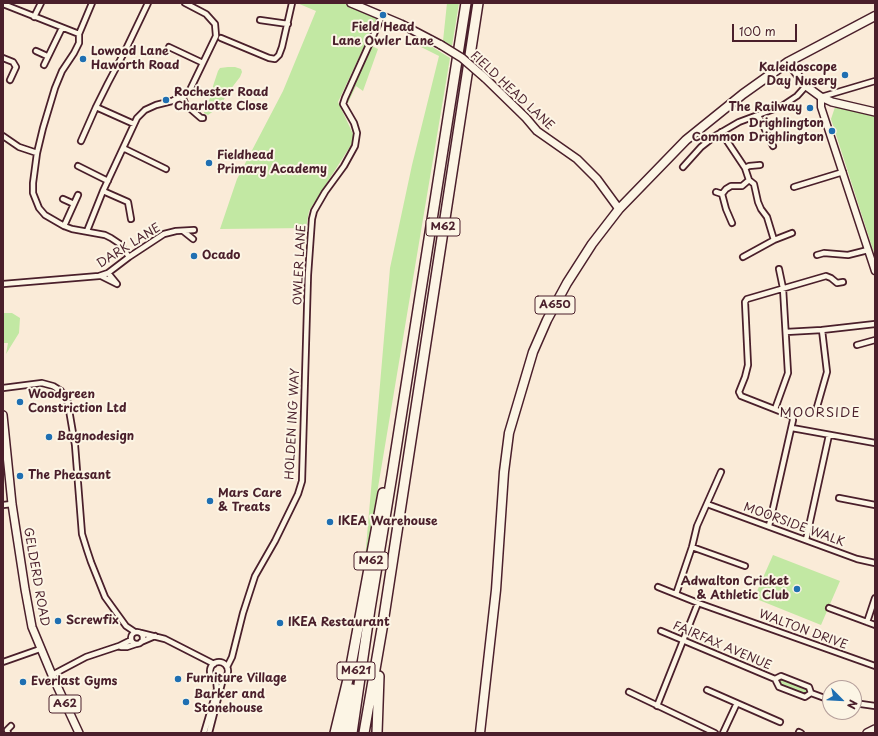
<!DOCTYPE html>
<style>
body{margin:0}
#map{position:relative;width:878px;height:736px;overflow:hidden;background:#faebd8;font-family:"Playpen Sans",sans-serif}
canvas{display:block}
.frame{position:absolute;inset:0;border:4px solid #4a1f2b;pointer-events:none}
.north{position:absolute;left:822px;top:680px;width:40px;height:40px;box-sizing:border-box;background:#fcf5e5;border:1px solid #b59f9b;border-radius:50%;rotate:114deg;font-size:11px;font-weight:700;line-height:16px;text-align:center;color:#4a1f2b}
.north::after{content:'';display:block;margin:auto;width:14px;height:18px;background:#1f6fb2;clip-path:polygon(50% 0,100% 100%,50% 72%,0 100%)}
.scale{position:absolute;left:732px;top:24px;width:65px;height:18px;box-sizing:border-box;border:2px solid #4a1f2b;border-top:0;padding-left:5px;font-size:12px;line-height:14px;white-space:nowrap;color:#4a1f2b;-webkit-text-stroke:3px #fcf5e5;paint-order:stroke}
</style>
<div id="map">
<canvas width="878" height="736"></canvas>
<div class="frame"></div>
<div class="north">N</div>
<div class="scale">100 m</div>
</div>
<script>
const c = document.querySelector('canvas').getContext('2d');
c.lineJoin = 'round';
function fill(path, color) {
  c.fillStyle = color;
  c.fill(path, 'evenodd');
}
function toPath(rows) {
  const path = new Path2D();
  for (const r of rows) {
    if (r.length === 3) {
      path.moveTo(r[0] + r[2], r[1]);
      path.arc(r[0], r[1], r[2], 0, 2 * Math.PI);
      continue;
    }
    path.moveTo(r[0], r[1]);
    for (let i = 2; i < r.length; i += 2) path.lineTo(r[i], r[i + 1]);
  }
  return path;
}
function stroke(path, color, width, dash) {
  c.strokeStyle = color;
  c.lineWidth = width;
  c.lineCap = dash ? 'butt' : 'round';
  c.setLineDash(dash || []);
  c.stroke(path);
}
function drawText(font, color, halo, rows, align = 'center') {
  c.font = font + ' "Playpen Sans",sans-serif';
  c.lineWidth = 4;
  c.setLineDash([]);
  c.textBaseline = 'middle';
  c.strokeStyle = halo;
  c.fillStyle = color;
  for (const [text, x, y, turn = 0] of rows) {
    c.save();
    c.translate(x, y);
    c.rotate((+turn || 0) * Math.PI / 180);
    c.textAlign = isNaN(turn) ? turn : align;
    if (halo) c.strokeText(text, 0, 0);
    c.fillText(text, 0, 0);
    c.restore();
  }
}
fill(toPath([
 [297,3,344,3,378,17,338,102,354,136,351,145,309,211,306,228,220,229,237,179,283,91,316,11],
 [447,3,459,3,452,46,443,41],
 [418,38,450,58,364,571,390,268,412,165,439,56,415,44],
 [372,46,378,49,363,91,356,86,348,103,346,101],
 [228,67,235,67,241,69,242,72,240,77,227,94,223,101,218,108,208,115,204,113,204,111,212,94,213,86,218,71,220,68],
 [835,107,875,116,875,256,831,119],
 [3,313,12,313,20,318,19,333,6,354,8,343,3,343],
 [773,555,840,581,821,625,754,598],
 [781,676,809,687,811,693,805,697,779,687,775,679]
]), '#c2e8a3');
const minor = toPath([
 [92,3,79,34,79,43,74,53,62,71,55,88,43,128,37,153,33,183,33,193,39,208,45,215,64,226,72,229,105,235,111,238,120,244,129,257],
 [3,4,79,34],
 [34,17,41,3],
 [260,20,288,24],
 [221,38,269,58,275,59,279,55,282,47,292,3],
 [169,47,203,63],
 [36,51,47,56],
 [3,58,13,62,16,67,10,80],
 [44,65,62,28],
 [182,96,186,105,201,118,203,118],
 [821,97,875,81],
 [758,115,773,146],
 [134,124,96,107,108,83,126,49,148,3],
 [721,132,745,168,749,180,754,184,758,202,761,209,767,217,774,240,743,257],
 [3,136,19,147,37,153],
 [81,141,96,107],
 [123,148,166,169],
 [78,166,108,181],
 [683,167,701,147,715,136,739,122,782,106,797,96,806,86],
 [745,168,749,166,760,165],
 [794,187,843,172],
 [103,191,128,202,131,219],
 [716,192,722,194],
 [63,199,74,204],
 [732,223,726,209,722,194,726,189,731,186,742,186,749,180],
 [64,226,78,195],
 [87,231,103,191,137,118,145,110,156,105,172,101,189,92,216,36,215,24,206,14,185,3],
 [183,231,193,239],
 [774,240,792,233],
 [817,255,824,253,848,255,868,250],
 [101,276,117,284,108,273],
 [3,284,99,276,108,273,129,257,164,234,176,231,194,230],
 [786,332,822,330,875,324],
 [857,345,875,340],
 [3,388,42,383,53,386,61,391,67,398,75,445,82,534,87,550,91,562,105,597,126,626,135,632],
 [817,407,827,372,822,330],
 [775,409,788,373,783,288,779,269],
 [792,428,875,443],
 [839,498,875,505],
 [707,504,857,559,875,563],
 [3,505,12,504],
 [769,526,793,420,792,416,741,396,739,392,745,377,748,365,745,302,747,299,826,276,831,278,837,283,843,282],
 [806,540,829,435],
 [692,547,745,566],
 [658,587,698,603,875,666],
 [676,594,692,547,697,526,721,472],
 [829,608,875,625],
 [867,622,875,598],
 [661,631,775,679,779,687,805,697,811,693],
 [137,638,6],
 [141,633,165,639,214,664],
 [141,642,155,636],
 [121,647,127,647,136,644],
 [3,662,40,649],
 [219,671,9],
 [227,667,232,657,243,613,255,576,275,541,298,494,302,481,308,275,312,219,314,211,325,192,344,166,355,146,357,133,354,123,343,104,345,98,382,16],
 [52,675,86,657,119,646,131,640],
 [775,679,781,676,809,687,811,693,830,700],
 [707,690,780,722],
 [629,692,715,733],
 [854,703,875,706],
 [657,706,698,603],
 [799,732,801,733],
 [8,733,7,730,11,726],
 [204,733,217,689,216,679],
 [209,733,223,679],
 [723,733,737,703]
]);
const tertiary = toPath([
 [821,97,821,107,875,271]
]);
const secondary = toPath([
 [351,3,401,24,441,45],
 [788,62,806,86,821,97,832,102,875,112],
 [485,78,526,118,537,131,577,159,597,179,619,209],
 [867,733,875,729]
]);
const primary = toPath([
 [3,415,12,504,25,589,32,627,52,675,79,733]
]);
const trunk = toPath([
 [480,733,496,590,504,472,509,433,533,352,547,320,567,283,592,244,619,209,686,140,743,94,788,62,875,16]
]);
const motorway = toPath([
 [335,733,350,671,383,493],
 [343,733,352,689],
 [352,733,370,609,392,475,466,3],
 [364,733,383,623,478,3],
 [377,733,379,676]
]);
stroke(minor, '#4a1f2b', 8);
stroke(tertiary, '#4a1f2b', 9);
stroke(secondary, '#4a1f2b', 10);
stroke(primary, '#4a1f2b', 10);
stroke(trunk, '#4a1f2b', 11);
stroke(motorway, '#4a1f2b', 12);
stroke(minor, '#fcf5e5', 4.5);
stroke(tertiary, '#fcf5e5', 6);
stroke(secondary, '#fcf5e5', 7);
stroke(primary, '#fcf5e5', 7);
stroke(trunk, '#fcf5e5', 8);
stroke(motorway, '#fcf5e5', 9);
const secondaryBridge = toPath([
 [441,45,462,58,485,78]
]);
stroke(secondaryBridge, '#4a1f2b', 10, []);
stroke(secondaryBridge, '#fcf5e5', 7);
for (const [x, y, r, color] of [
 [383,15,4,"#1f6fb2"],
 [83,59,4,"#1f6fb2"],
 [845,75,4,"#1f6fb2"],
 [166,100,4,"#1f6fb2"],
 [810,108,4,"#1f6fb2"],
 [832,131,4,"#1f6fb2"],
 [209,163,4,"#1f6fb2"],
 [194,256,4,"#1f6fb2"],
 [20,402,4,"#1f6fb2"],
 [49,437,4,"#1f6fb2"],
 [20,476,4,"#1f6fb2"],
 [210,501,4,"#1f6fb2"],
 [330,522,4,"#1f6fb2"],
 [797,589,4,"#1f6fb2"],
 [58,621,4,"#1f6fb2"],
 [280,623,4,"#1f6fb2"],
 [178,679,4,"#1f6fb2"],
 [23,682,4,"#1f6fb2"],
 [186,702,4,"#1f6fb2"]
]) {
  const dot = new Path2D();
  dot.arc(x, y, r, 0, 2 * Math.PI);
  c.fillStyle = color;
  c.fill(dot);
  stroke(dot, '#fcf5e5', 1.5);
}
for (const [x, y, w] of [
 [443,227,34],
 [555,305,40],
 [371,561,34],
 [356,671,38],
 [65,704,32]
]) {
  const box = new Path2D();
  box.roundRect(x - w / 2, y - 9, w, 18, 3);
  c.fillStyle = '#fcf5e5';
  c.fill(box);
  stroke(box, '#4a1f2b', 1);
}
drawText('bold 11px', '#4a1f2b', null, [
 ["M62",443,227],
 ["A650",555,305],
 ["M62",371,561],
 ["M621",356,671],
 ["A62",65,704]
]);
drawText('bold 12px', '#4a1f2b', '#fcf5e5', [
 ["Field Head",383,28,"center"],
 ["Lane Owler Lane",383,42,"center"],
 ["Lowood Lane",91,52],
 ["Haworth Road",91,66],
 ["Kaleidoscope",837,68,"right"],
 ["Day Nusery",837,82,"right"],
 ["Rochester Road",174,93],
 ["Charlotte Close",174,107],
 ["The Railway",802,108,"right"],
 ["Drighlington",824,124,"right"],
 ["Common Drighlington",824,138,"right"],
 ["Fieldhead",217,156],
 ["Primary Academy",217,170],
 ["Ocado",202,256],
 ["Woodgreen",28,395],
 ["Constriction Ltd",28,409],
 ["Bagnodesign",57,437],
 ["The Pheasant",28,476],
 ["Mars Care",218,494],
 ["& Treats",218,508],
 ["IKEA Warehouse",338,522],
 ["Adwalton Cricket",789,582,"right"],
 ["& Athletic Club",789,596,"right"],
 ["Screwfix",66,621],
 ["IKEA Restaurant",288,623],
 ["Furniture Village",186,679],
 ["Everlast Gyms",31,682],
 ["Barker and",194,695],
 ["Stonehouse",194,709]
], 'left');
drawText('12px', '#4a1f2b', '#fcf5e5', [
 ["FIELD HEAD LANE",512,91,43],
 ["DARK LANE",129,246,-32],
 ["OWLER LANE",300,265,-87],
 ["HOLDEN ING WAY",293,424,-87],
 ["MOORSIDE WALK",794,525,20],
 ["GELDERD ROAD",36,577,80],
 ["WALTON DRIVE",803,630,20],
 ["FAIRFAX AVENUE",722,646,23]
]);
c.letterSpacing = '1px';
drawText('13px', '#4a1f2b', '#fcf5e5', [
 ["MOORSIDE",820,413]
]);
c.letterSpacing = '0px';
</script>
